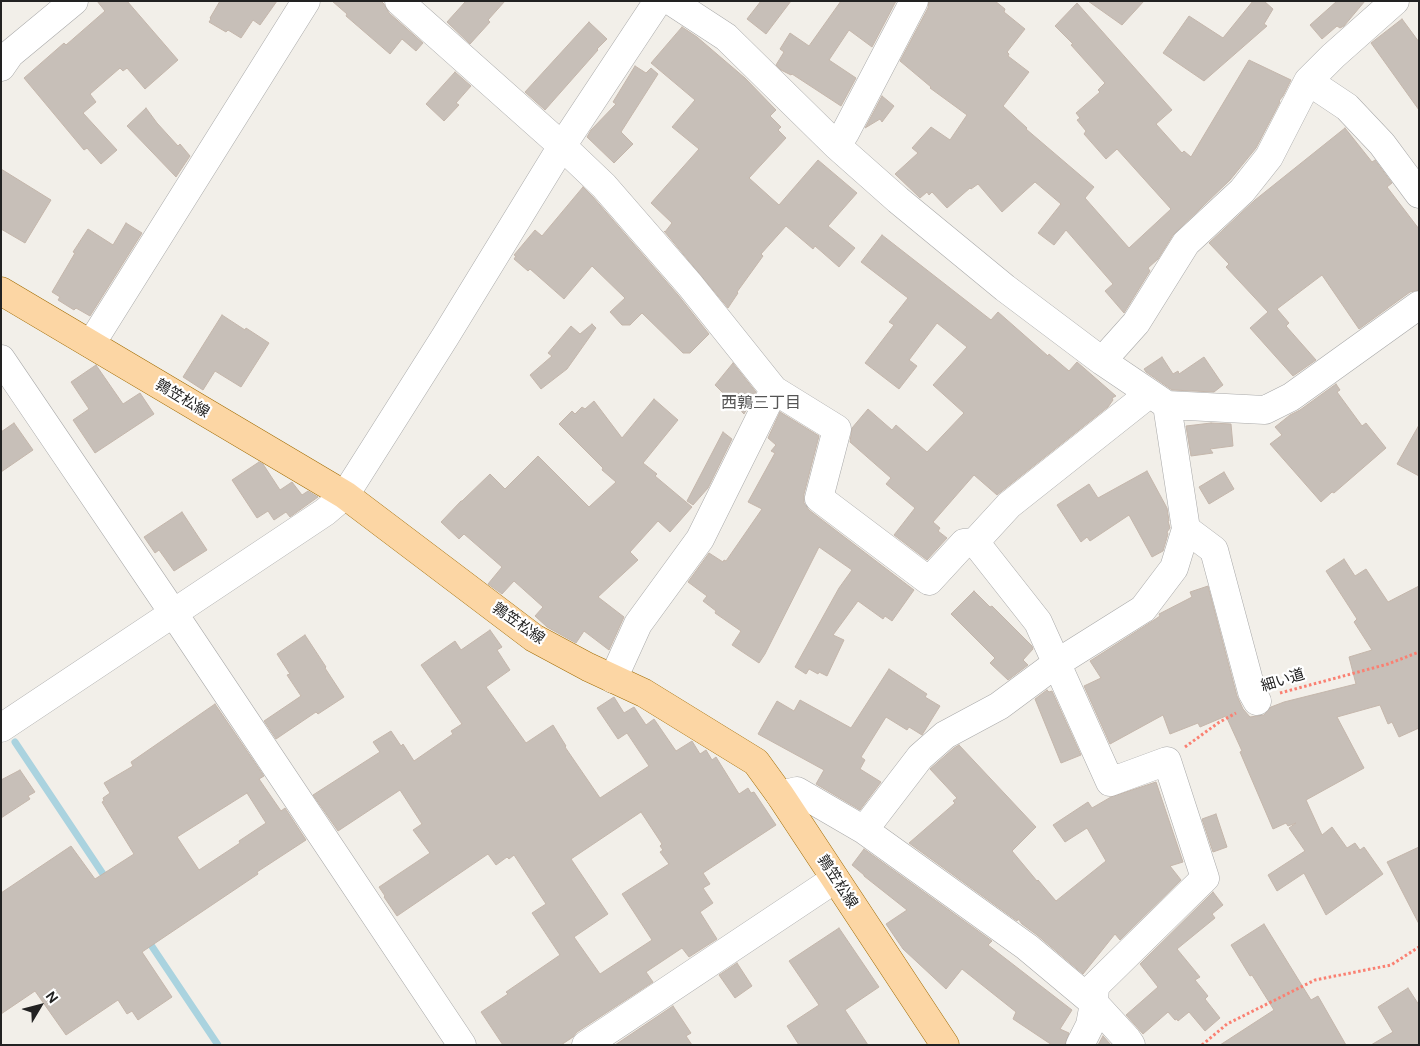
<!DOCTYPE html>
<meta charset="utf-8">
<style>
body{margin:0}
#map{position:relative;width:1420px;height:1046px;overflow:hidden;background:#f2efe9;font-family:"DM Sans",sans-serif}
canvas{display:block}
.frame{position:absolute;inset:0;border:2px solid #222;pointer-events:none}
.north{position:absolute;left:15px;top:981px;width:50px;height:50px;-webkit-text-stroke:4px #fff;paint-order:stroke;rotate:53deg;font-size:14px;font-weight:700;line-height:20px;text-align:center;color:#222}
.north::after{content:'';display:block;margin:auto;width:18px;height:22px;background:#222;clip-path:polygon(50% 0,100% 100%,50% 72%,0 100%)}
</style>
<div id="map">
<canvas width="1420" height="1046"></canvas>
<div class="frame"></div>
<div class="north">N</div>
</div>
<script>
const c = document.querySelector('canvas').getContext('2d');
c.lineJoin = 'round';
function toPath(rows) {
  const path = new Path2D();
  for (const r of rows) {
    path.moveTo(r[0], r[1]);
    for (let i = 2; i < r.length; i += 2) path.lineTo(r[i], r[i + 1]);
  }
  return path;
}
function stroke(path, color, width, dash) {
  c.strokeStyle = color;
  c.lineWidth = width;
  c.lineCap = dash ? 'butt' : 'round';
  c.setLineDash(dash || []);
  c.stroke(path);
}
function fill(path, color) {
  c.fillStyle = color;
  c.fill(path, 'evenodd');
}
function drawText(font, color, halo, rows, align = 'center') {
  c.font = font + ' "DM Sans","Noto Sans JP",sans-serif';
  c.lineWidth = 4.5;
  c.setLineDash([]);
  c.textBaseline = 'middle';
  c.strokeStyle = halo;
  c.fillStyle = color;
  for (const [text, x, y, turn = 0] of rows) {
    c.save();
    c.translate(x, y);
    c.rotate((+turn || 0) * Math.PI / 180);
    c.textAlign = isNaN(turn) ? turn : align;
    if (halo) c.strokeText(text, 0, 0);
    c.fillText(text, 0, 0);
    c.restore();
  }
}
stroke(toPath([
 [15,742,107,880],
 [147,939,218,1045]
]), '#aad3df', 7);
const building = toPath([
 [97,1,127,1,178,60,145,89,127,68,123,71,120,68,90,94,96,102,83,113,117,150,101,164,87,148,84,150,24,78,64,43,66,45,105,11,97,1],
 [220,1,277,1,260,25,253,20,241,38,228,30,226,32,209,22,211,19,210,18,220,1],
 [332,1,381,1,384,4,389,13,423,43,416,51,402,39,390,54,346,16,347,14,332,1],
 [466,1,505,1,488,20,490,22,470,44,447,22,466,1],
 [761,1,791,1,766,34,747,19,761,1],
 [841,1,896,1,872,47,849,30,829,60,856,78,841,106,792,74,791,75,781,70,776,65,784,52,780,49,790,33,809,46,841,1],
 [929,1,995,1,1005,9,1004,12,1025,29,1007,52,1009,54,1008,56,1029,72,1003,106,1027,128,1026,129,1094,187,1085,198,1129,248,1171,209,1117,149,1106,159,1084,134,1086,131,1077,120,1080,118,1076,113,1100,92,1098,90,1105,83,1071,45,1073,44,1055,26,1077,3,1172,110,1156,124,1182,153,1184,151,1191,157,1249,60,1291,80,1283,96,1279,101,1280,102,1256,148,1230,180,1173,235,1158,259,1148,268,1150,271,1124,313,1105,291,1113,284,1066,230,1054,245,1038,233,1061,204,1035,182,1002,212,978,184,971,189,970,188,947,208,932,192,929,195,927,192,920,198,895,174,918,153,912,148,931,127,950,140,967,115,930,88,931,87,900,61,928,8,929,1],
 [1088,1,1144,1,1122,25,1088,1],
 [1253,1,1264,1,1273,9,1264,24,1267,26,1204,81,1163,53,1189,16,1223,38,1253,1],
 [1337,1,1365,1,1344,26,1340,28,1337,26,1322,39,1310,25,1337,1],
 [1402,19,1419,42,1419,110,1371,43,1402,19],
 [589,22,607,39,597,49,598,50,545,110,525,92,589,22],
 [682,27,697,37,745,78,776,110,770,116,781,127,778,130,786,138,749,178,779,205,818,160,857,193,828,226,855,248,839,267,815,246,813,249,786,226,761,254,763,256,737,292,738,293,728,308,664,231,665,232,672,223,651,203,699,149,672,127,695,100,651,63,682,27],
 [635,66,646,73,651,68,658,74,621,132,633,144,614,163,587,137,591,130,616,104,613,102,635,66],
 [455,72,471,86,456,103,459,105,444,121,426,104,455,72],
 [882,96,894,106,882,122,880,119,865,128,882,96],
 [146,108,157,123,178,146,180,144,190,156,176,177,127,126,146,108],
 [1345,128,1372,162,1375,160,1392,183,1387,187,1419,229,1419,290,1410,292,1359,329,1322,275,1277,309,1289,323,1286,326,1316,360,1293,376,1250,328,1268,312,1226,267,1229,264,1209,243,1255,200,1345,128],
 [1,169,51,200,25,243,1,229,1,169],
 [583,187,593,197,678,295,709,334,690,353,683,353,642,313,630,325,622,325,610,312,625,298,592,266,564,299,530,269,528,271,514,259,516,256,514,255,535,230,542,236,583,187],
 [126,223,142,233,90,316,76,308,74,310,58,300,60,297,52,292,75,253,73,252,88,229,113,245,126,223],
 [882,235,991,320,998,312,1048,356,1049,354,1069,371,1077,362,1116,396,1112,398,1113,400,1108,407,997,495,974,475,933,522,940,528,938,531,947,538,927,560,894,535,915,508,886,484,891,478,850,442,852,428,868,409,892,430,896,425,927,452,964,413,933,385,967,347,937,323,909,360,917,366,899,389,865,363,894,325,889,322,908,298,861,262,882,235],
 [222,315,245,330,246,328,269,343,241,387,215,371,203,390,183,377,222,315],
 [592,324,596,328,567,369,541,389,530,375,552,356,548,353,571,326,580,334,592,324],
 [1162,357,1173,374,1178,371,1179,374,1204,357,1223,385,1214,392,1172,390,1146,372,1144,369,1162,357],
 [733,363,756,392,744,414,715,385,733,363],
 [96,365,123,404,140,393,154,414,95,453,73,420,89,409,71,382,96,365],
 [1336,384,1340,390,1337,392,1362,426,1366,423,1386,448,1334,493,1332,492,1321,502,1270,444,1282,435,1275,427,1290,415,1300,410,1336,384],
 [654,399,678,420,643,463,657,474,655,476,692,507,670,532,658,521,630,552,638,560,598,597,624,617,609,650,584,631,576,643,547,627,535,616,543,607,514,581,502,594,488,584,502,567,464,534,459,539,441,522,461,501,462,501,490,474,505,489,538,456,589,507,616,482,602,470,603,468,559,424,572,411,575,414,582,407,585,409,594,401,622,438,654,399],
 [780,412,819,436,804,494,804,503,809,510,914,590,892,621,885,616,883,619,858,601,833,635,844,640,827,676,819,672,818,674,809,669,806,674,795,667,839,588,852,570,819,547,765,654,759,663,732,645,741,631,715,613,716,611,703,601,707,596,688,582,709,553,723,562,724,560,726,561,762,509,748,502,775,453,771,451,776,445,768,438,780,412],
 [14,423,33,450,1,472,1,432,14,423],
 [1211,423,1231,424,1233,446,1210,449,1213,453,1191,456,1186,426,1211,423],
 [1419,425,1419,476,1397,464,1419,425],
 [723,432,732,439,708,488,693,505,687,501,723,432],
 [259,462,263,464,280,490,292,482,302,495,308,491,318,497,290,517,286,512,274,520,268,511,257,518,232,480,259,462],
 [1147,471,1167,508,1169,521,1168,521,1170,528,1167,532,1168,534,1163,551,1152,557,1129,515,1090,541,1087,537,1081,542,1057,505,1089,484,1098,498,1147,471],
 [1224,472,1234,489,1209,504,1199,487,1224,472],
 [182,512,207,550,174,571,159,550,155,553,144,537,182,512],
 [1344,559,1355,576,1366,569,1388,602,1419,586,1419,728,1399,737,1392,722,1388,724,1380,705,1337,717,1364,768,1306,800,1322,835,1332,827,1347,848,1355,843,1360,850,1364,847,1383,874,1326,915,1304,873,1277,891,1268,875,1305,851,1289,828,1296,823,1288,826,1286,823,1273,829,1240,752,1242,751,1226,716,1200,727,1198,723,1170,734,1163,715,1110,744,1084,686,1101,678,1090,661,1151,622,1160,616,1159,614,1192,597,1190,592,1208,586,1237,696,1243,709,1250,717,1264,715,1271,707,1284,702,1356,684,1349,657,1372,650,1354,622,1357,619,1326,571,1344,559],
 [974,591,990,607,992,606,1032,646,1033,649,1023,660,1028,665,1008,680,990,663,995,658,951,614,974,591],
 [490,630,502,647,497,650,510,670,486,687,526,743,553,725,566,746,565,747,600,798,649,766,627,733,618,739,597,708,614,697,624,713,634,707,646,725,654,719,676,751,692,741,700,754,706,750,712,760,716,757,739,794,748,788,751,793,754,792,776,825,703,873,710,884,703,888,713,903,700,912,717,939,689,957,682,948,646,972,653,982,577,1032,573,1037,561,1045,503,1045,481,1012,508,994,506,992,560,955,532,913,546,904,514,855,509,859,507,857,496,865,488,854,397,916,384,897,385,896,379,887,430,853,413,830,422,824,400,790,338,831,313,795,380,752,373,742,391,731,401,746,403,744,414,761,453,734,451,731,462,724,421,665,455,641,461,650,490,630],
 [641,812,662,844,660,846,663,850,660,852,669,864,622,894,652,940,600,974,574,937,608,914,571,859,641,812],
 [305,635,326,667,325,668,344,697,318,714,316,712,276,739,264,721,301,696,287,675,290,674,277,654,305,635],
 [889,669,927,694,925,697,940,706,922,735,909,727,907,730,886,717,861,757,865,760,860,769,881,782,860,810,816,784,824,770,758,734,777,701,794,711,800,700,851,728,889,669],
 [1047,690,1049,692,1052,691,1081,755,1061,763,1035,699,1047,690],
 [215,704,264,776,259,779,281,811,285,808,306,840,257,872,258,874,142,952,172,997,138,1020,132,1011,127,1014,118,1000,66,1035,35,991,1,1014,1,893,71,846,95,879,134,854,102,802,104,801,103,798,110,793,104,783,133,766,131,762,215,704],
 [247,793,266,823,239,841,240,843,199,870,177,837,247,793],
 [959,745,1036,827,1012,851,1037,881,1038,880,1056,901,1106,861,1087,828,1065,842,1053,825,1088,802,1092,808,1111,797,1156,782,1183,862,1170,866,1181,880,1120,940,1115,934,1083,974,1037,935,1022,924,1018,919,1017,921,909,843,955,803,953,801,957,798,930,769,954,748,959,745],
 [20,770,35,792,28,796,30,799,1,818,1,780,20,770],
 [1216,814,1227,847,1213,852,1202,819,1216,814],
 [1419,847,1419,924,1387,862,1419,847],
 [864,849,992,941,988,945,1072,1010,1060,1029,1069,1033,1065,1045,1052,1045,1013,1019,1016,1012,962,969,946,989,903,949,886,924,907,910,864,876,864,875,852,865,864,849],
 [1213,892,1223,905,1212,914,1215,918,1177,949,1200,977,1195,980,1208,996,1205,999,1220,1018,1205,1031,1189,1012,1178,1021,1177,1019,1175,1020,1168,1012,1143,1034,1126,1015,1158,987,1140,964,1213,892],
 [1264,924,1311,1000,1318,996,1346,1045,1220,1045,1274,1010,1252,975,1250,976,1231,945,1264,924],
 [839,928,879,987,845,1010,868,1045,799,1045,787,1026,819,1005,789,961,839,928],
 [737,963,752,986,735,998,719,975,737,963],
 [1408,988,1419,1005,1419,1045,1371,1045,1393,1032,1378,1007,1408,988],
 [673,1006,691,1033,686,1036,692,1045,615,1045,673,1006],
 [1103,1036,1111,1045,1098,1045,1103,1036]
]);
fill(building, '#c7bfb8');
stroke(building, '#c4b6ab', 1);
const minor = toPath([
 [399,1,562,146,604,186,690,285,774,390,700,539,638,624,613,679],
 [671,1,726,37,837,146,898,200,1005,288,1102,361,1167,405,1265,410,1291,397,1419,305],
 [1,67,10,54,74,1],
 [1308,81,1347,107,1382,144,1419,194],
 [837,146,845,133,914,1],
 [91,344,306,1],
 [1,359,174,614,462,1045],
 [1102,361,1136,323,1186,243,1242,191,1269,157,1308,81,1333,56,1395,1],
 [774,390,837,429,819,498,929,581,964,543,975,542],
 [1186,529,1214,550,1252,692,1257,701],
 [1,728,325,512,345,495,445,337,562,146,658,1],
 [780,795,797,791,864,830,1027,947,1094,1003,1127,1039,1131,1045],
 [864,830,920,757,945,735,999,706,1057,663,1143,609,1174,568,1186,529,1167,405],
 [586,1045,835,879],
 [1080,1045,1090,1025,1094,1003,1095,986,1205,878,1167,761,1110,782,1038,622,975,542,1009,505,1149,394]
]);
const major = toPath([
 [1,291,345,495,534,638,588,667,644,693,756,762,780,795,945,1045]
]);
stroke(minor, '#a9a9a9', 29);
stroke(major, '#a06b00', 29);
stroke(toPath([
 [1280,693,1388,664,1419,652],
 [1185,747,1218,723,1236,713],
 [1202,1045,1227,1024,1315,980,1391,965,1419,947]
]), '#fa8072', 3, [2.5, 2.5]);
stroke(minor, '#fff', 28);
stroke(major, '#fcd6a4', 28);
drawText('15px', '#222', '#fff', [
 ["鶉笠松線",182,399,31],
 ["鶉笠松線",518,624,35],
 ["細い道",1283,681,-17],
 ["鶉笠松線",837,882,57]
]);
drawText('16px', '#555', '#fff', [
 ["西鶉三丁目",761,404]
]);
</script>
